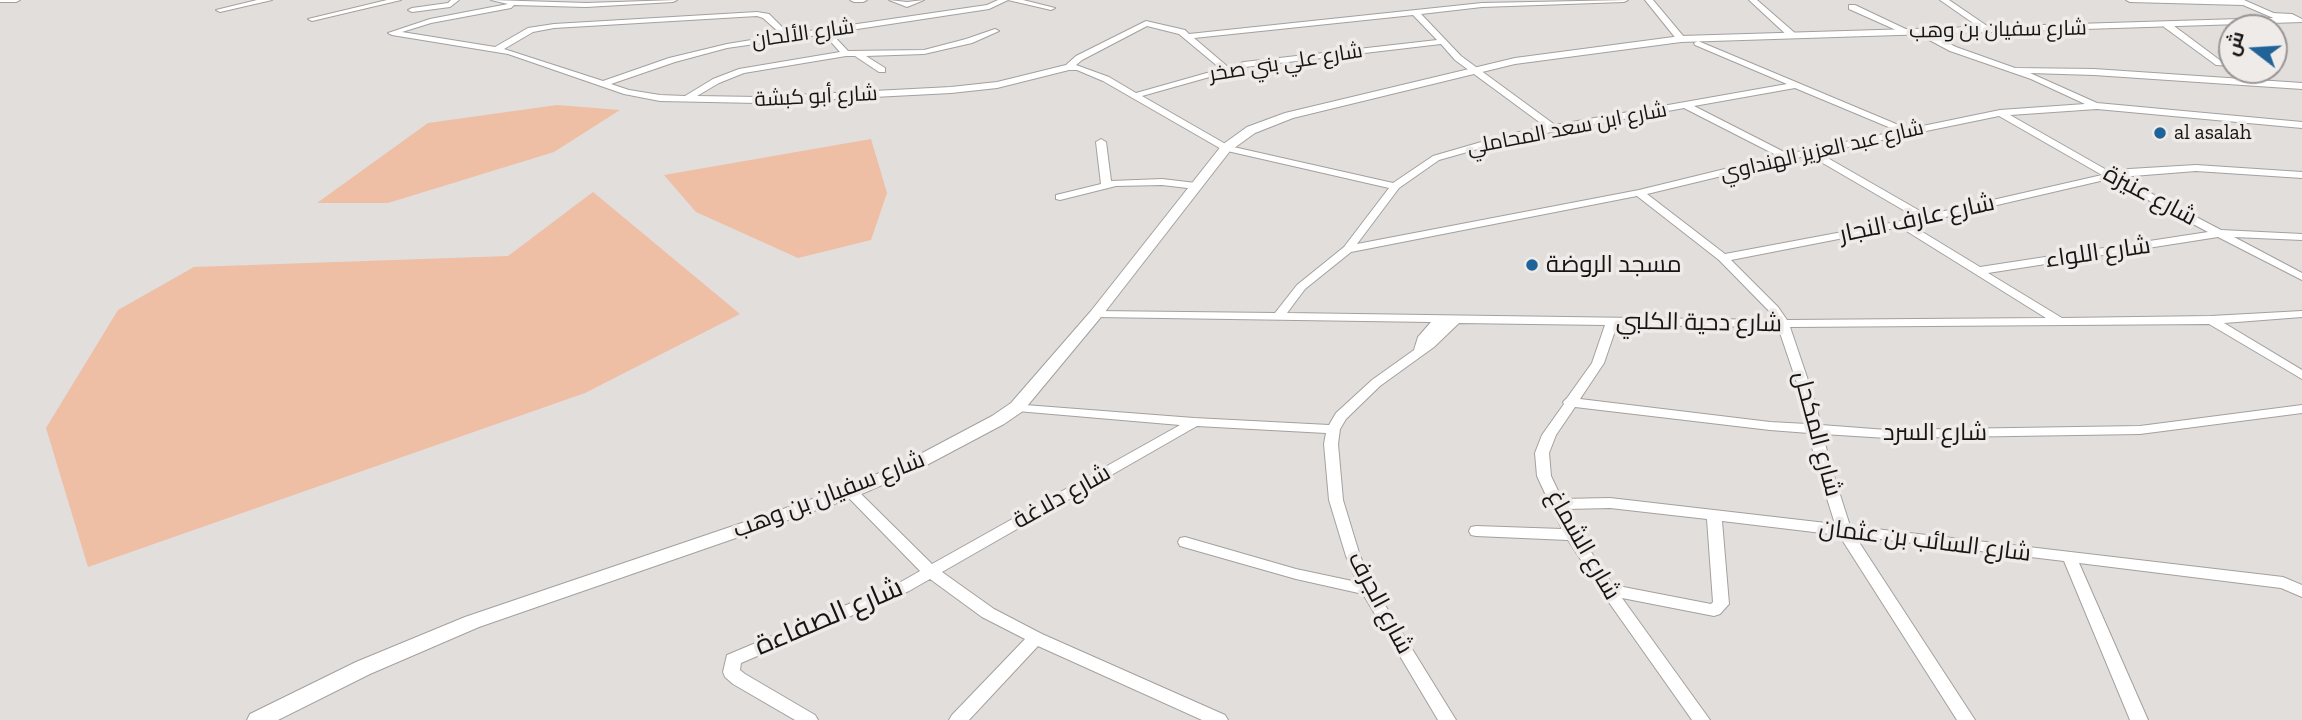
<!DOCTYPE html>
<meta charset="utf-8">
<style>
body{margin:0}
#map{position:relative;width:2302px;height:720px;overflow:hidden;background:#e2dedb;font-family:"Zilla Slab",Cairo,serif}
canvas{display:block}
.north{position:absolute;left:2218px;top:14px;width:70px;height:70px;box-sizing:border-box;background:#efebe9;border:2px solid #989594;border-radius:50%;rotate:287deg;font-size:19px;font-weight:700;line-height:28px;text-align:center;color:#161414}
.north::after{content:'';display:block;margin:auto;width:24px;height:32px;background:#206398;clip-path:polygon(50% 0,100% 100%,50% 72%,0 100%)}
</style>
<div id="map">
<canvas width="2302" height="720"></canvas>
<div class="north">ش</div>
</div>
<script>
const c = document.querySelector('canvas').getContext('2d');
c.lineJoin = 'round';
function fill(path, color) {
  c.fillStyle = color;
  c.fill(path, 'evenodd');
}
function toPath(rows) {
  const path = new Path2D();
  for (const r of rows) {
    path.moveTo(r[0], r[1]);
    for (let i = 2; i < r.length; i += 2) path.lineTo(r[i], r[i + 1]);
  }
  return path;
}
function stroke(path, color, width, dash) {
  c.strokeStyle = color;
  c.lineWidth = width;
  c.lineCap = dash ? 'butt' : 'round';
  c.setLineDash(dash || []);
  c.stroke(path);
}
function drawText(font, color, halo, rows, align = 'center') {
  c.font = font + ' "Zilla Slab",Cairo,serif';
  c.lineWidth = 7;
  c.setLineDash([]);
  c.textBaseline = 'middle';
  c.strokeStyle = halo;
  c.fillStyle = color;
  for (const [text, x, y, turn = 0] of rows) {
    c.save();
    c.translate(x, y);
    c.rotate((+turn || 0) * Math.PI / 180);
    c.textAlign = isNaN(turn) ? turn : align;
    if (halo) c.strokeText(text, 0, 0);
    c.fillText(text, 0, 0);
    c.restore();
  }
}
fill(toPath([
 [557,105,620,110,554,152,388,203,317,203,428,123],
 [871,139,887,193,871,240,798,258,696,212,664,175],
 [593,192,740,314,585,393,88,567,46,428,118,310,194,267,508,256]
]), '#eebea5');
const minor = toPath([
 [0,0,20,0,16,2,0,2,0,0],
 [257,0,272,0,220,12,216,10,257,0],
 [387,0,401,0,312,21,308,19,387,0],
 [451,0,459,0,450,7,412,12,408,10,412,8,448,3,451,0],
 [491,0,586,3,677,0,673,2,586,7,514,5,511,8,431,23,402,32,495,47,528,28,554,24,757,12,769,14,789,34,987,5,998,0,1008,0,989,9,831,33,848,51,924,50,966,39,995,29,999,31,972,43,924,54,866,56,885,68,885,72,879,72,855,56,846,56,744,73,719,83,697,96,758,97,951,87,997,82,1066,65,1076,56,1146,21,1185,30,1189,34,1482,3,1628,0,1624,2,1482,7,1421,14,1461,56,1555,125,1787,84,1695,45,1694,43,1698,41,1908,129,2000,110,2085,104,2031,79,1950,51,1918,34,1917,32,1921,30,1956,47,2015,68,2094,69,2302,83,2302,89,2094,75,2030,73,2097,103,2302,122,2302,128,2097,109,2010,115,2112,173,2129,169,2196,165,2302,172,2302,178,2196,171,2120,177,2221,230,2302,234,2302,240,2234,237,2302,273,2302,280,2218,237,1988,273,2062,318,2211,316,2302,311,2302,317,2224,323,2302,370,2302,379,2209,324,1790,327,1813,395,1821,425,1887,430,2140,426,2302,405,2302,413,2140,434,1887,438,1823,434,1829,460,1850,526,2283,577,2302,585,2302,597,2281,588,2079,563,2148,720,2130,720,2064,561,1855,536,1975,720,1957,720,1839,535,1722,521,1729,604,1720,614,1714,616,1622,598,1710,720,1692,720,1603,594,1568,540,1476,536,1471,535,1469,531,1471,527,1476,526,1562,529,1552,508,1548,504,1549,502,1537,476,1535,453,1542,435,1564,404,1563,402,1567,398,1592,363,1605,325,1459,323,1434,347,1380,386,1346,419,1340,429,1338,444,1343,500,1360,556,1375,589,1456,720,1438,720,1363,594,1296,579,1180,546,1178,542,1180,538,1185,537,1296,569,1357,582,1346,556,1329,500,1324,444,1326,433,1197,426,942,572,994,609,1042,634,1225,715,1228,720,1202,720,1038,646,969,720,949,720,952,715,1025,639,982,617,930,579,909,591,741,663,740,670,745,674,815,715,818,720,795,720,733,684,725,677,723,672,727,655,899,583,920,571,846,495,844,492,846,489,856,489,932,564,1180,425,1017,411,1012,410,1011,407,1012,404,1194,418,1329,425,1336,413,1372,380,1414,350,1418,337,1431,322,1096,317,1090,314,1096,311,1275,313,1297,285,1344,247,1389,188,1223,150,1103,81,1077,70,1069,70,997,88,951,93,758,103,660,101,624,94,508,54,392,35,388,33,430,19,508,4,491,0],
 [1413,15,1437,40,1244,62,1228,67,1194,38,1413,15],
 [757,16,763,18,782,35,727,44,669,58,603,81,504,49,533,32,554,28,757,16],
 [1147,26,1179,34,1221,69,1136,93,1109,77,1076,65,1082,60,1147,26],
 [824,34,840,52,739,69,713,79,685,96,660,95,629,90,611,84,675,62,727,48,824,34],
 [1441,44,1455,60,1546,127,1509,134,1433,156,1393,183,1229,146,1142,96,1245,67,1441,44],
 [1795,88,1898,131,1788,154,1694,106,1795,88],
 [1684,108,1778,156,1639,190,1357,244,1399,188,1439,160,1513,139,1684,108],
 [1999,116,2102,175,1927,215,1819,153,1999,116],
 [1809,155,1917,218,1725,254,1647,194,1809,155],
 [2109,179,2208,232,1980,267,1911,225,2109,179],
 [1637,196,1719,260,1769,311,1775,320,1287,313,1305,289,1351,252,1637,196],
 [1900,227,2046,318,1787,320,1778,307,1731,260,1900,227],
 [1617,325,1778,327,1801,395,1807,424,1770,422,1580,399,1604,363,1617,325],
 [1575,407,1770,430,1809,433,1815,460,1835,524,1610,498,1562,499,1551,476,1549,453,1556,435,1575,407],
 [1610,508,1707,519,1713,602,1711,604,1613,585,1579,534,1567,509,1610,508],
 [850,0,867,0,863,2,854,2,850,0],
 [889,0,907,2,924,0,907,7,889,0],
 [1008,0,1023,0,1055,8,1051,10,1008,0],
 [1645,0,1653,0,1684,37,1684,41,1678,41,1645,0],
 [1749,0,1757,0,1796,34,1796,38,1790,38,1749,0],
 [1940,0,1949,0,1993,30,1986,32,1940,0],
 [2126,0,2244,0,2278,15,2271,17,2243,5,2130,2,2126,0],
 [1849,5,1855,5,1912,32,1905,34,1849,9,1849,5],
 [2164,23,2170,23,2221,61,2232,62,2232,66,2216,65,2164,27,2164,23],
 [1101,139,1106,142,1111,181,1162,179,1196,183,1201,186,1196,189,1162,185,1116,186,1060,200,1056,199,1056,195,1101,184,1096,142,1101,139]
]);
const tertiary = toPath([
 [2271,13,2292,14,2302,19,2302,22,1681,42,1515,64,1293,118,1255,133,1230,151,1101,317,1023,411,1004,424,921,468,857,496,479,627,370,674,278,720,247,720,250,714,356,662,465,617,845,488,909,460,992,416,1011,403,1091,311,1222,145,1247,127,1285,113,1515,58,1681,36,2273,18,2269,15,2271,13]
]);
stroke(minor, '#a4a09e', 2);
stroke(tertiary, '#a4a09e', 2);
fill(minor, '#fff');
fill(tertiary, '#fff');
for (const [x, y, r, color] of [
 [2160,133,7,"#206398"],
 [1532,265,7,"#206398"]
]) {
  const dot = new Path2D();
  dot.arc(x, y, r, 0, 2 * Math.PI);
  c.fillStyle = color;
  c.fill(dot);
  stroke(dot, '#efebe9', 2.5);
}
drawText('21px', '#161414', '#efebe9', [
 ["شارع سفيان بن وهب",1998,30,-1],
 ["شارع الألحان",803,34,-8],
 ["شارع علي بني صخر",1286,63,-9],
 ["شارع أبو كبشة",816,97,-3],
 ["شارع ابن سعد المحاملي",1567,129,-11],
 ["شارع عبد العزيز الهنداوي",1822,151,-13]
]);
drawText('21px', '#161414', '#efebe9', [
 ["al asalah",2174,133]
], 'left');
drawText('24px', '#161414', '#efebe9', [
 ["شارع عنيزة",2150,196,28],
 ["شارع عارف النجار",1917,219,-12],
 ["شارع اللواء",2098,253,-8],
 ["شارع دحية الكلبي",1699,323,1],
 ["شارع السرد",1935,433],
 ["شارع المكحل",1817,434,75],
 ["شارع سفيان بن وهب",829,495,-21],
 ["شارع دلاغة",1062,497,-29],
 ["شارع السائب بن عثمان",1925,541,7],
 ["شارع الشماغ",1583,545,60],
 ["شارع الجرف",1380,603,62]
]);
drawText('24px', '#161414', '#efebe9', [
 ["مسجد الروضة",1546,265]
], 'left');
drawText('28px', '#161414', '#efebe9', [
 ["شارع الصفاءة",829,617,-23]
]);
</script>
